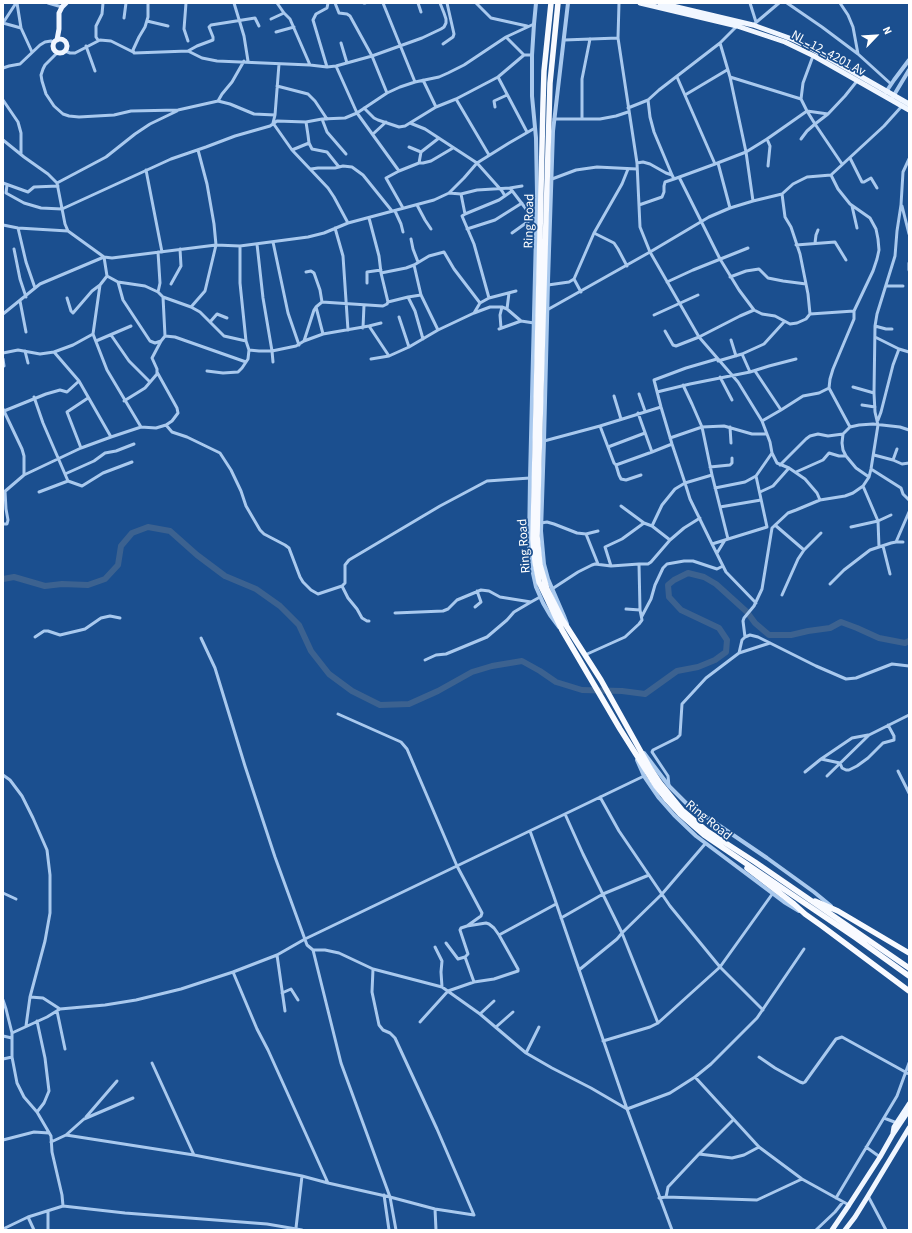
<!DOCTYPE html>
<style>
body{margin:0}
#map{position:relative;width:912px;height:1233px;overflow:hidden;background:#1b4f8f;font-family:"Source Sans 3",sans-serif}
canvas{display:block}
.frame{position:absolute;inset:0;border:4px solid #fff;pointer-events:none}
.north{position:absolute;left:856px;top:16px;width:40px;height:40px;-webkit-text-stroke:3px #1b4f8f;paint-order:stroke;rotate:65deg;font-size:11px;font-weight:700;line-height:16px;text-align:center;color:#fff}
.north::after{content:'';display:block;margin:auto;width:14px;height:18px;background:#fff;clip-path:polygon(50% 0,100% 100%,50% 72%,0 100%)}
</style>
<div id="map">
<canvas width="912" height="1233"></canvas>
<div class="frame"></div>
<div class="north">N</div>
</div>
<script>
const c = document.querySelector('canvas').getContext('2d');
c.lineJoin = 'round';
function toPath(rows) {
  const path = new Path2D();
  for (const r of rows) {
    if (r.length === 3) {
      path.moveTo(r[0] + r[2], r[1]);
      path.arc(r[0], r[1], r[2], 0, 2 * Math.PI);
      continue;
    }
    path.moveTo(r[0], r[1]);
    for (let i = 2; i < r.length; i += 2) path.lineTo(r[i], r[i + 1]);
  }
  return path;
}
function stroke(path, color, width, dash) {
  c.strokeStyle = color;
  c.lineWidth = width;
  c.lineCap = dash ? 'butt' : 'round';
  c.setLineDash(dash || []);
  c.stroke(path);
}
function drawText(font, color, halo, rows, align = 'center') {
  c.font = font + ' "Source Sans 3",sans-serif';
  c.lineWidth = 3.5;
  c.setLineDash([]);
  c.textBaseline = 'middle';
  c.strokeStyle = halo;
  c.fillStyle = color;
  for (const [text, x, y, turn = 0] of rows) {
    c.save();
    c.translate(x, y);
    c.rotate((+turn || 0) * Math.PI / 180);
    c.textAlign = isNaN(turn) ? turn : align;
    if (halo) c.strokeText(text, 0, 0);
    c.fillText(text, 0, 0);
    c.restore();
  }
}
stroke(toPath([
 [3,579,14,577,45,586,62,584,88,585,105,579,118,565,121,546,132,533,148,527,170,531,197,555,225,576,256,589,280,606,299,625,311,651,329,674,352,691,380,705,409,704,438,691,472,672,492,666,522,661,540,671,556,682,582,690,622,691,645,694,677,671,698,667,715,660,726,652,727,640,719,628,681,610,669,597,668,585,674,580,688,573,704,577,716,584,747,612,755,623,769,635,791,635,808,631,830,628,841,622,857,628,879,638,905,643,909,641]
]), '#3c6290', 6);
stroke(toPath([
 [17,3,21,28],
 [48,3,62,7],
 [148,3,148,17,145,27,139,37,133,50,134,53,188,51,202,58,217,61,310,65,327,67,336,66,372,56,422,38,441,29,444,27,446,23,446,19,444,13,440,3],
 [186,3,184,29,188,41],
 [234,3,244,36,248,61],
 [277,3,284,13,290,19,310,65],
 [335,3,339,13,347,14,350,16,372,56,387,93],
 [364,3,365,3],
 [383,3,415,82],
 [418,3,421,12],
 [476,3,491,18,527,26],
 [750,3,756,22],
 [787,3,822,27,858,54],
 [840,3,848,15,853,27,858,54,891,84],
 [124,18,126,3],
 [271,19,284,13],
 [147,21,168,26],
 [3,23,21,28,32,52],
 [3,23,16,3],
 [753,25,779,3],
 [276,32,294,27],
 [506,37,524,55],
 [98,40,96,37,96,26,102,14,103,3],
 [564,40,618,38],
 [341,43,347,63],
 [443,44,453,37,454,34,447,3],
 [86,46,95,71],
 [65,51,70,53,75,53,100,40,111,41,133,52],
 [188,51,197,46,213,40,213,37,209,27,211,25,255,18,259,26],
 [57,53,45,65,43,69,41,75,42,81,46,94,54,106,63,114,69,116,79,117,114,115,131,111,178,110,218,101,230,104,254,114,275,115],
 [279,64,275,115,273,123,292,150,328,188,334,197,348,223],
 [336,66,357,113,399,171,386,178,403,208],
 [327,67,313,20,316,14,327,8,328,3],
 [3,68,9,66,20,64,40,45,45,42,51,41,54,42],
 [498,77,527,132],
 [677,77,715,164],
 [730,77,801,99],
 [423,80,436,107],
 [277,86,308,94,315,101,327,119],
 [685,95,727,70],
 [456,99,489,155],
 [3,100,18,122,21,133,21,154],
 [218,101,222,94,232,82,244,61],
 [495,107,494,101,507,95],
 [364,108,374,118,378,120,399,127,405,126,436,107,456,99,498,77,524,55,532,55],
 [628,108,648,100],
 [807,111,828,114,845,96,857,81],
 [828,114,815,124,842,164],
 [322,119,327,132,346,154],
 [554,119,600,119,616,116,628,112],
 [582,119,582,79,590,39],
 [410,123,425,129,477,163,502,191,505,196],
 [373,134,386,122],
 [767,139,770,146,768,166],
 [801,139,807,131,815,124,807,111],
 [3,140,24,157,48,174,57,183,65,224,68,231,104,257,107,276,118,282,145,286,158,292,163,297,165,336,175,337,246,362,242,368,238,372,223,373,207,371],
 [309,143,312,149,327,152,339,167],
 [409,147,421,152],
 [292,150,309,143,308,135,306,122],
 [850,158,862,182,864,182,871,178,877,188],
 [419,163,421,152,439,138],
 [637,163,643,162,650,164,666,173,672,175,674,179,715,164,746,152,730,77,720,43],
 [718,163,730,208],
 [311,169,318,168,335,168,343,166,352,167,363,175,392,211],
 [146,170,162,252],
 [399,171,419,163,423,163,431,161,453,148],
 [672,175,654,132,650,117,648,100,659,90,720,43,737,26],
 [831,175,838,189,850,204,870,218,876,229,878,239,879,250,877,259,873,271,854,311],
 [679,177,720,259,739,290,754,310,762,314,775,316,790,324,797,323,806,319,810,314,808,294,800,254,791,227,785,217,782,194,793,184,807,177,831,175,884,126,902,106],
 [552,179,576,170,597,167,637,169],
 [3,183,28,192,34,187,58,186],
 [57,183,106,157,135,134,150,124,177,111],
 [7,185,6,193,24,203,41,208,62,209,171,159,206,147,235,136,270,126,277,121,306,122,322,119,345,118,357,113,387,93,400,87,415,82,439,77,448,73,464,65,506,37,534,24],
 [510,188,522,186],
 [449,193,461,194,477,190,510,188,536,222],
 [461,194,465,214],
 [753,201,782,194],
 [417,205,425,220,431,229],
 [639,205,662,197,664,192,664,186,665,182,674,179],
 [852,206,857,228],
 [902,206,909,234],
 [395,211,401,224,403,232],
 [3,225,18,228,68,231],
 [18,228,26,262,35,288],
 [335,228,343,256,348,330],
 [467,229,495,220,522,203],
 [512,233,533,218],
 [594,233,614,243,618,249,627,266],
 [411,239,413,249,418,262],
 [273,242,288,313,299,345],
 [815,243,816,235,818,230],
 [796,245,835,242,846,260],
 [240,246,240,283,246,341,249,350,248,359,246,362],
 [14,249,20,279,26,297],
 [158,252,160,283,158,292],
 [909,263,909,270],
 [414,265,421,295,438,330],
 [306,272,311,271,314,273,320,290,322,302],
 [381,273,406,268,414,265,429,256,444,252,454,269,480,303],
 [730,277,746,271,759,269,768,278,783,281,806,284],
 [574,279,581,292],
 [118,282,123,300,150,341,155,343,161,341,165,336],
 [667,282,693,270,748,248],
 [367,283,367,272,381,270],
 [171,284,181,266,180,249],
 [548,285,569,282,574,279,594,233,622,184,628,169],
 [886,286,903,286],
 [163,297,191,307,200,312,224,336,246,341],
 [408,297,415,311,423,339],
 [67,298,71,311,73,313,92,291,100,285],
 [489,298,474,244,462,216,465,214,499,200,512,191],
 [20,301,26,332],
 [388,302,408,297,421,295],
 [191,307,205,291,216,245,214,224,207,184,198,150],
 [316,307,323,334],
 [507,309,509,293],
 [547,310,650,252,640,227,637,163,618,38,619,3],
 [474,313,480,303,489,298,516,291],
 [3,314,40,284,104,257,112,258,216,245,240,246,308,237,324,233,348,223,434,200,449,193,464,178,477,163,509,143,535,128],
 [810,314,854,311,854,319,833,369,830,379,829,388],
 [654,315,698,295],
 [399,317,409,347],
 [210,322,217,314,227,318],
 [369,326,381,323],
 [875,326,886,329,892,329],
 [363,328,364,305],
 [501,328,500,315,502,307],
 [499,329,521,321],
 [665,331,673,345,676,346,699,337,740,316,754,310],
 [93,334,73,345,54,352,79,381,111,437],
 [111,335,129,361,150,382],
 [875,337,899,349,893,365,881,412,878,420],
 [731,340,736,356],
 [96,341,131,326],
 [304,341,323,334,369,326,389,356],
 [899,349,909,352],
 [249,350,259,351,272,351,263,298,257,244],
 [25,351,28,363],
 [3,353,18,350,40,354,54,352],
 [742,354,750,372],
 [3,359,4,366],
 [371,359,389,356,409,347,438,330,474,313,490,307,502,307,507,309,521,321,534,323],
 [718,361,742,354,764,344,784,322],
 [273,362,272,351,296,346,304,341,314,310,316,307,322,302,383,306,387,304,388,302,381,273,379,256,369,218],
 [755,371,781,410,762,421],
 [157,372,177,408,178,413,172,421,166,425],
 [720,377,732,400],
 [683,385,692,404,702,427,712,475,685,483,690,499,712,544,767,527,756,476,772,453,770,442,762,421,738,382,699,337,650,252,709,217,730,208,753,201,746,152,767,139,807,111,801,99,803,83,813,56],
 [853,387,874,393],
 [657,392,690,384,750,372,769,366,796,359],
 [639,394,645,411],
 [614,396,621,419],
 [34,397,43,423,68,481,39,492],
 [124,401,145,388,157,374,157,369,152,358,161,341],
 [862,405,875,407],
 [3,409,22,449,24,456,24,475,81,448,111,437,141,427,107,370,93,334,100,285,107,276],
 [781,410,803,396,819,393,829,388,850,427,859,425,873,424,900,427,909,430],
 [4,411,46,394,60,390,67,392,79,381],
 [638,413,652,452],
 [600,426,614,463,616,465,652,452,672,444],
 [141,427,156,428,166,425,172,432,187,437,220,453,231,470,241,491,246,506,260,530,264,534,285,545,289,548,300,577,303,582,311,590,318,594,342,586,345,583,345,565,349,560,440,506,487,481,530,478],
 [730,427,731,443],
 [850,427,843,434,842,443,843,450,846,456,856,468,869,477],
 [670,438,702,427,724,426,752,434,767,434],
 [544,441,600,426,661,407],
 [608,447,645,433],
 [81,448,67,412,88,398],
 [772,453,777,463,789,468],
 [874,455,893,460,902,464,909,463],
 [893,460,897,449],
 [616,465,619,475,621,479,626,480,641,475],
 [780,465,806,439,810,436,818,434,828,436,843,434],
 [710,467,730,465,732,463,732,458],
 [871,469,901,488,903,494,909,500],
 [796,472,823,460,829,453,839,456,846,456],
 [65,474,94,461,105,453,116,451,134,444],
 [712,475,728,539],
 [68,481,82,486,103,473,132,462],
 [863,486,878,521,879,547],
 [715,488,745,482,756,476],
 [760,492,773,486,789,468,805,479,817,493,820,500],
 [3,493,24,475],
 [621,506,644,523,652,526,662,505,675,489,685,483,672,444,661,407,654,380,686,368,717,359],
 [720,507,761,500],
 [541,523,547,522,554,524,577,533,586,534,598,531],
 [3,524,7,524,8,520,6,509,5,491],
 [775,525,804,550],
 [652,526,670,540],
 [851,527,878,521,891,515],
 [586,534,598,564],
 [896,542,909,512],
 [712,544,726,572,756,603],
 [883,546,890,574],
 [717,553,725,540],
 [611,566,605,547,622,539,644,523],
 [830,584,844,570,870,550,891,543,896,542,903,542],
 [342,586,348,598,357,609,362,618,367,621,369,621],
 [552,589,578,572,592,565,595,564,611,566,639,564],
 [782,595,798,559,804,550,821,533],
 [475,607,481,602,477,591],
 [626,609,640,610],
 [395,613,443,611,448,609,457,600,481,590,489,591,500,597,531,602,540,597],
 [642,616,651,599,655,585,663,568,667,564,684,561,693,561,717,569,723,566],
 [35,637,44,631,48,631,60,635,81,630,85,629,101,618,110,616,120,618],
 [745,637,743,621,744,618,754,606,762,589,772,528,788,513,796,510,820,500,845,496,853,493,863,486,869,477,871,469,878,425,875,412,874,393,875,326,877,314,895,256,897,231,901,205,903,172,909,159],
 [201,638,215,668,245,766,275,857,307,945,313,950,325,950,339,953,373,969,442,987,480,1014,526,1053,552,1068,591,1088,627,1109,670,1093,695,1077,711,1064,757,1018,804,949],
 [739,653,770,643],
 [585,655,625,637,639,624,642,620,640,610,639,564,648,564,651,562,670,540,684,528,700,518],
 [425,660,436,655,446,654,487,637,507,620,514,612,531,602],
 [338,714,401,742,407,749,457,866,482,913,481,916,467,926],
 [821,759,840,763,842,768,846,770,849,770,857,766,868,758,883,743,894,740,894,736,888,725],
 [898,771,909,793],
 [805,772,821,759,852,738,868,735],
 [3,775,10,780,22,796,33,818,47,850,50,875,50,913,45,941,30,997,26,1026],
 [827,776,869,735,909,715],
 [669,786,668,776,652,752,653,750,677,738,680,735,682,704,706,678,739,653,742,640,745,637,750,635,758,637,816,666,846,679,856,678,892,664,909,666],
 [600,797,619,831,670,906,720,967,763,1010],
 [565,814,583,854,622,933,658,1023,720,967,773,893],
 [530,831,553,894,627,1109,672,1230],
 [3,893,16,899],
 [561,918,603,894,649,875],
 [499,935,556,904],
 [446,943,458,959,465,957],
 [435,947,442,961,441,972,442,987],
 [313,950,341,1063,390,1197,396,1230],
 [277,955,285,1011],
 [373,969,372,992,379,1025,383,1030,390,1033,395,1038,437,1129,474,1215],
 [579,970,617,939,622,933,662,894,705,844],
 [233,972,257,1029,268,1050,328,1183],
 [282,993,291,989,298,1000],
 [30,997,43,998,60,1009],
 [3,1000,6,1009,12,1033,47,1017,60,1009,105,1005,136,1000,181,989,233,972,277,955,305,939,644,776],
 [57,1011,65,1049],
 [480,1014,494,1001],
 [420,1022,448,991,474,982,494,979,518,971,518,969,499,935,494,928,489,924,486,923,467,926,461,928,460,930,468,954,465,957,474,982],
 [496,1027,513,1012],
 [12,1033,12,1057,17,1083,24,1097,37,1112,51,1136,52,1152,62,1195,63,1206],
 [3,1036,12,1038],
 [603,1041,650,1027,658,1023],
 [526,1053,539,1027],
 [759,1057,775,1068,800,1082,803,1083,805,1082,836,1039,842,1037,909,1074],
 [3,1059,12,1057],
 [152,1063,194,1155],
 [695,1077,759,1147,802,1179,849,1205],
 [37,1112,44,1103,49,1091,45,1058,37,1021],
 [86,1117,117,1081],
 [884,1118,897,1123],
 [66,1135,84,1119,133,1098],
 [3,1140,34,1132,49,1133],
 [51,1142,66,1135,194,1155,302,1176,328,1183,390,1197,435,1209,474,1215],
 [866,1147,880,1157],
 [699,1154,732,1158,744,1155,759,1147],
 [384,1195,389,1230],
 [868,1196,886,1230],
 [666,1197,668,1187,699,1154,733,1120],
 [659,1198,666,1197,757,1200,802,1179],
 [836,1198,897,1096,909,1063],
 [435,1209,436,1230],
 [48,1211,48,1230],
 [28,1217,34,1230],
 [296,1228,302,1176],
 [3,1229,28,1217,63,1206,125,1213,267,1224,302,1230],
 [816,1230,835,1212,843,1202]
]), '#a9c9ee', 3);
stroke(toPath([
 [536,3,534,24,532,55,532,96,536,138,537,193,530,478,529,547,531,564,536,587,543,603,550,615,559,627],
 [886,92,894,80,909,60],
 [891,100,909,70],
 [567,624,564,616,548,579,544,564,541,531,544,441,548,281,553,131,568,3],
 [644,753,669,786,686,803,767,858,814,892,831,906],
 [637,760,644,776,659,798,674,815,696,836,784,902,799,911]
]), '#a9c9ee', 4);
stroke(toPath([
 [640,3,737,26,785,42,814,56,909,110],
 [660,3,753,25,792,39,811,48,909,104],
 [60,46,7],
 [57,40,59,29,59,13,62,7,66,3],
 [893,1133,894,1127,909,1104],
 [832,1230,849,1205,880,1157,893,1134,909,1110],
 [845,1230,855,1217,868,1196,909,1128]
]), '#f0f6ff', 5);
stroke(toPath([
 [551,3,544,71,543,103,533,539,535,562,539,582,562,630,620,729,656,786,667,800,680,814,704,835,856,938,909,976],
 [558,3,550,83,539,456,537,536,540,565,547,589,562,619,601,680,650,768,660,783,682,810,707,831,755,862,909,968],
 [747,868,794,904,805,914,822,926,909,991],
 [815,901,838,911,909,953]
]), '#f8faff', 5.5);
drawText('13px', '#fff', '#1b4f8f', [
 ["NL_12_4201 Av",828,54,28],
 ["Ring Road",530,221,-89],
 ["Ring Road",525,546,-94],
 ["Ring Road",708,821,39]
]);
</script>
